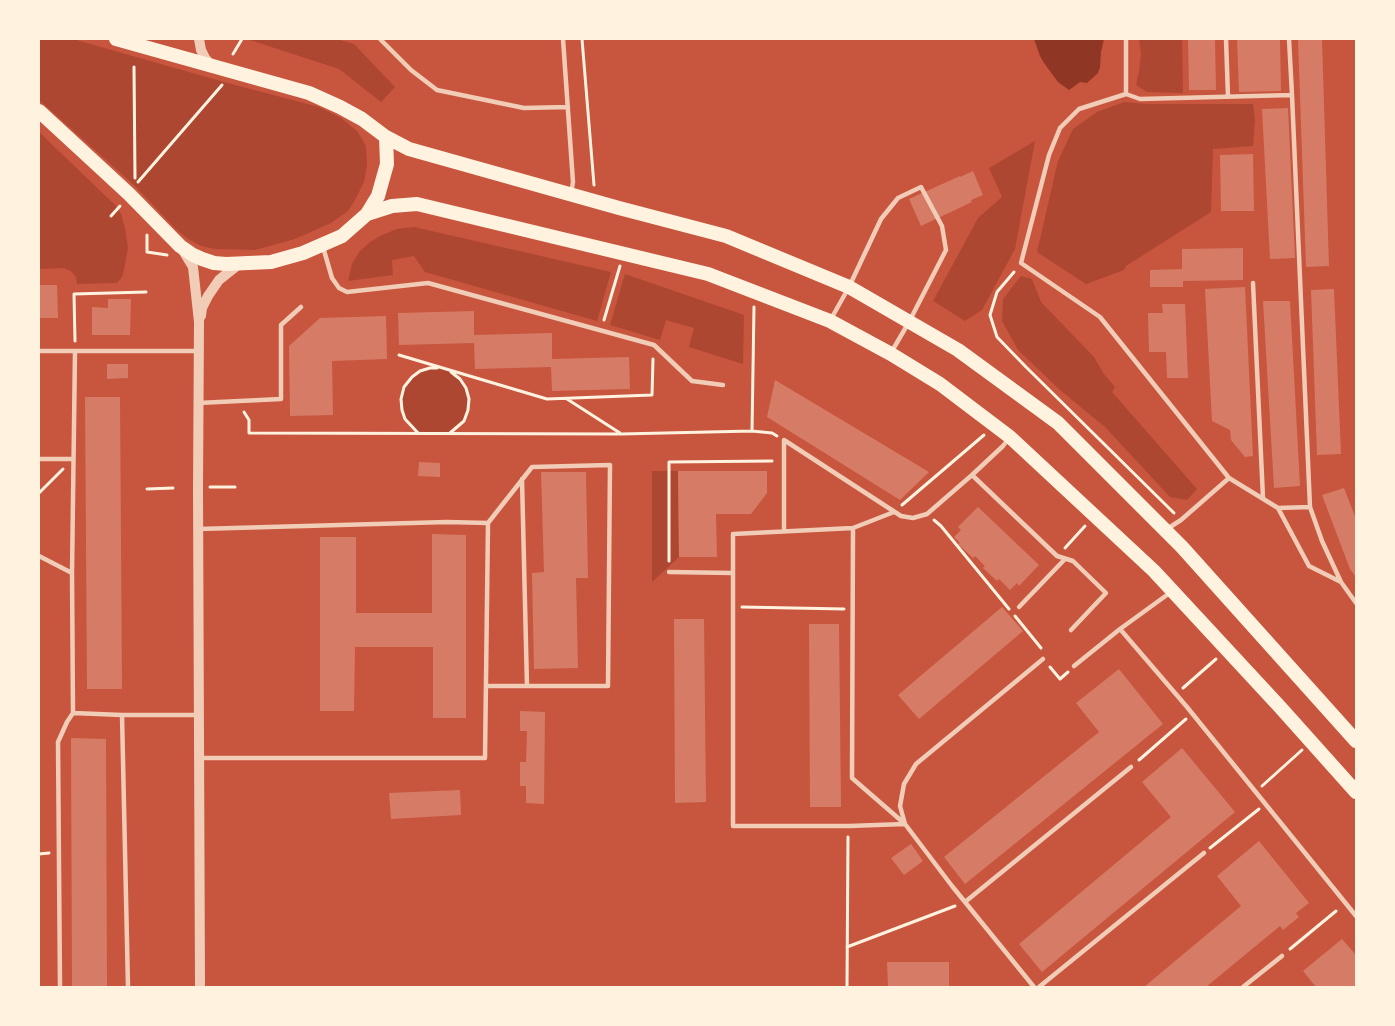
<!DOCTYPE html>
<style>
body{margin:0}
#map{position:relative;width:1395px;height:1026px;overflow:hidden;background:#c8553d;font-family:"Exo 2",sans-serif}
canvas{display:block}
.frame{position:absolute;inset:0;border:40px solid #fff3e0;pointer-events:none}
</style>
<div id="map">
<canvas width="1395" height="1026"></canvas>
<div class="frame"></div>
</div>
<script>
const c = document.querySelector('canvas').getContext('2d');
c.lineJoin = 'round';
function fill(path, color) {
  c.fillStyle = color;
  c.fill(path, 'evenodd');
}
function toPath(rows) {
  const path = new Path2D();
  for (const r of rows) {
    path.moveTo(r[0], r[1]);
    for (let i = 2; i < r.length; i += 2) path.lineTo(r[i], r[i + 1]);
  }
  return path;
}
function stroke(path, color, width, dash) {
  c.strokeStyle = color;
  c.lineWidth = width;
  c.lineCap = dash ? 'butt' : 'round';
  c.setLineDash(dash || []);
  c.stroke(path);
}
fill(toPath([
 [39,39,73,39,224,82,319,107,341,118,357,131,366,146,367,165,364,182,355,200,348,211,331,223,295,239,255,250,215,249,201,246,188,239,176,229,135,186,39,100],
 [250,39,336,39,354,44,395,87,381,102,339,69,250,40],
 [1139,39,1182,39,1183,93,1147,92,1136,85,1139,72,1141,54],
 [1124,102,1148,104,1253,104,1255,119,1253,146,1213,149,1211,212,1126,266,1124,270,1086,284,1037,252,1058,161,1073,129,1097,112],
 [39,132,115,205,121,214,125,228,128,248,124,270,122,277,117,283,77,284,76,277,71,271,64,268,39,269],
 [1035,141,1015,249,982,310,965,321,933,301,978,218,1002,197,989,168],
 [414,227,611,272,597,321,425,272,414,256,392,260,393,275,348,281,352,264,359,252,370,242,382,235,397,229],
 [625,274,744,315,743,364,689,347,694,328,666,320,660,340,610,325],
 [1021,276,1032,279,1041,302,1094,357,1104,374,1115,387,1112,392,1197,489,1187,500,1170,497,1105,427,1060,390,1018,350,1002,321,1003,299],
 [441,367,453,373,466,388,469,399,468,410,464,421,449,434,420,434,405,419,401,399,404,387,412,377,420,371],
 [652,471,678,471,679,557,652,582]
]), '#ae4732');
fill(toPath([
 [1034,39,1104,39,1101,52,1100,67,1098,73,1087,83,1080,82,1069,90,1058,82,1044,63,1040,56]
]), '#8f3625');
fill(toPath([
 [1188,39,1215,39,1216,90,1189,90],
 [1237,39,1280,39,1281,91,1239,92],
 [1298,39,1322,39,1329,266,1306,267],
 [1288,108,1295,258,1270,259,1262,109],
 [1253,154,1254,211,1221,211,1220,155],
 [973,171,983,195,971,200,972,202,921,226,909,199,960,176,960,177],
 [1243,248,1243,280,1183,281,1183,287,1150,287,1150,270,1182,269,1182,249],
 [39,285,57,285,58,318,39,318],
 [1245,287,1253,456,1245,457,1231,440,1230,430,1212,421,1205,289],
 [1334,289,1341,454,1317,455,1311,290],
 [108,299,131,299,130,335,92,335,92,307,108,308],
 [1263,301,1290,301,1300,486,1274,488],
 [1162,304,1185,304,1188,378,1167,378,1166,352,1149,352,1148,313,1163,313],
 [474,311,474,335,552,333,552,359,629,357,630,389,552,391,551,367,475,369,474,343,399,345,398,313],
 [386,316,387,359,332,361,333,415,290,416,289,346,320,318],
 [107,364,128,364,128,378,107,379],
 [775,380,929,472,900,500,767,417],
 [85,397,120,397,122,689,87,689],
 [419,462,440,463,440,477,418,476],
 [678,471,767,471,767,493,751,514,716,514,717,557,679,557],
 [541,472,586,472,588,578,576,578,578,668,534,669,532,573,544,572],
 [1344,488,1356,519,1356,577,1350,569,1322,495],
 [978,507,1039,565,1019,586,1017,583,1010,590,999,579,997,581,983,568,985,566,975,556,973,558,958,544,960,543,954,537,961,530,958,527],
 [432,534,466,535,466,718,433,718,433,647,355,647,354,711,320,711,320,537,356,537,356,613,432,613],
 [1002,607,1023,631,919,719,898,695],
 [674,619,704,619,706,802,675,803],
 [809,624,839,624,841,807,810,807],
 [1119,669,1163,724,965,884,944,857,1099,732,1076,703],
 [520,711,545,712,544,804,526,803,526,786,520,786,520,762,526,762,527,731,520,731],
 [71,738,106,739,107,987,72,987],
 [1182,748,1235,812,1042,972,1019,944,1171,817,1142,782],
 [460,790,461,815,391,819,389,793],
 [1259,841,1309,903,1296,913,1299,917,1283,930,1280,926,1206,987,1144,987,1241,906,1217,876],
 [911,844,923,861,904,875,891,858],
 [1342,939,1356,955,1356,987,1316,987,1303,971],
 [887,962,949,962,949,987,888,987]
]), '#d67c66');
stroke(toPath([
 [582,39,594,185],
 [233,54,242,39],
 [134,67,135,178],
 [138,182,222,85],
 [111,216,120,206],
 [147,235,147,252,167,255],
 [1014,272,997,292,990,315,997,337,1026,367,1174,513],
 [604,320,620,266],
 [75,341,74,294,146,292],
 [399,355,547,399,652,395,653,359],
 [567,399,620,433],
 [244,412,249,420,249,433,621,434,752,431,772,433,777,436],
 [752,431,754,307],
 [418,433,405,419,402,410,401,399,404,387,412,377,420,371,430,368,437,368],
 [450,433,464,421,468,410,469,399,466,388,460,379,451,372],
 [210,487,235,487],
 [147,489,173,488],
 [39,493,63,469],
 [902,505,984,435],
 [934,520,941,526,1009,609],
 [1065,548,1085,526],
 [669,561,669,462,772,461],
 [742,607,844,609],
 [1015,616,1041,648],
 [1050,667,1060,679,1068,672],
 [1183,688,1216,659],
 [1139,760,1186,719],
 [1262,786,1302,750],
 [1210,848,1259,809],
 [39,854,49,853],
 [847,947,955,906],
 [1290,949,1336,911],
 [847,987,848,837]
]), '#fff3e0', 3);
stroke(toPath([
 [380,39,411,70,437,90,524,108,568,107],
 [563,39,573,182,571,194],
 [1126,39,1126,94,1079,109,1060,128,1049,155,1021,263,1100,317,1229,478,1181,520,1167,529],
 [1226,39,1228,97],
 [1126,94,1140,99,1292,95,1289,39],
 [1292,95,1310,507],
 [323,247,332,278,339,288,347,292,428,283,654,345,692,381,723,385],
 [1253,283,1263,498],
 [831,319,849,287,881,219,898,198,921,187,942,226,946,250,909,322,892,351],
 [39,351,199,351],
 [75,352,72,573,73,713,122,715,198,715],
 [198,403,281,399,281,325,301,307],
 [39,459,73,459],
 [972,475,1057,556,1073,561,1106,593,1071,630],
 [1229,478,1278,508,1310,507,1322,541,1341,582,1356,603],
 [522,479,527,686],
 [1278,508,1309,566,1341,582],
 [894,512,853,528,733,534,733,826,849,826,905,824],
 [853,528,852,778,905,824,952,886,1034,987],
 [198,529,447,522,488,523,485,758,200,758],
 [784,530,784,440,901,516,913,518,927,514,972,475,1003,446,1009,438],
 [39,556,72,573],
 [669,572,733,573],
 [1019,607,1065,559],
 [1120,629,1171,592],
 [1074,666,1120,629,1187,707,1356,916],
 [486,686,608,686,610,465,532,467,488,523],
 [122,715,128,987],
 [905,824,900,806,904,784,916,764,1043,659],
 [965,902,1131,767],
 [60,987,58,742,67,722,73,713],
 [1039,987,1204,853],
 [1243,987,1282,956]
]), '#f1ccb7', 4.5);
stroke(toPath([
 [199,39,201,50,205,58,214,68],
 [182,249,193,267,199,322,198,488,200,987],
 [201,316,202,308,208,296,219,280,239,264]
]), '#f1ccb7', 10);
stroke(toPath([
 [116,39,309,93,340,107,362,119,386,137,409,149,619,208,726,236,849,287,958,350,1058,423,1182,547,1356,741],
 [39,111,129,194,180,246,193,255,202,259,214,263,226,264,271,262,303,253,342,236,367,214,378,196,387,164,386,137],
 [367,214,392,206,417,204,708,274,830,321,891,354,940,384,1010,437,1154,571,1280,707,1356,792]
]), '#fff3e0', 14);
</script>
